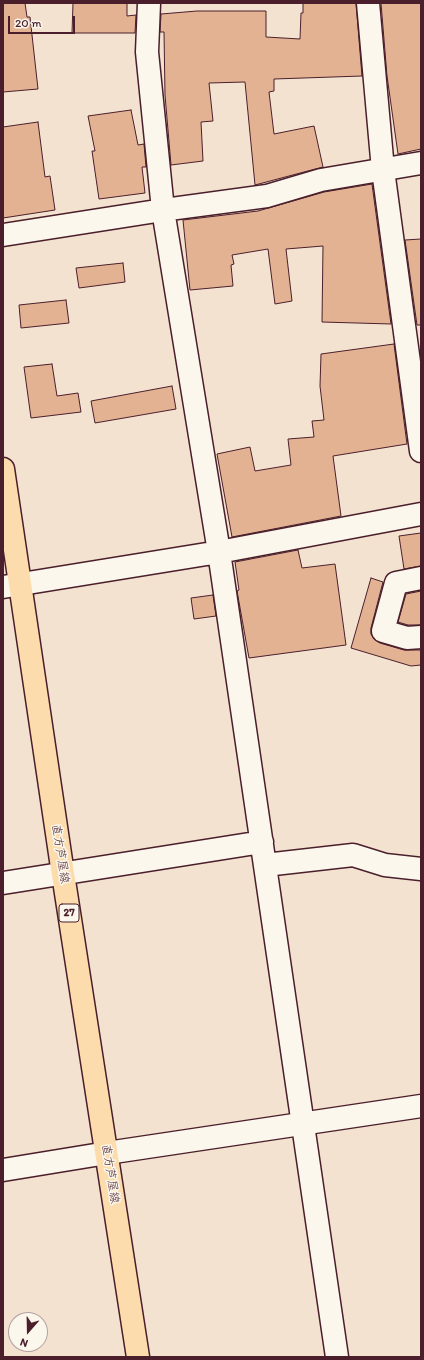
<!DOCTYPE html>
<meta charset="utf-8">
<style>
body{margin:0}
#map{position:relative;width:424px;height:1360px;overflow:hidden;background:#f4e2d1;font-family:Itim,sans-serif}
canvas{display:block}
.frame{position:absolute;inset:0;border:4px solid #4a1f2b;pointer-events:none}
.north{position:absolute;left:8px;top:1312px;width:40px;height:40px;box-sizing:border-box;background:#fbf7ec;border:1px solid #b4a19f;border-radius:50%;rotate:200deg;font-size:11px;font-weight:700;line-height:16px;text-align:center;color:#4a1f2b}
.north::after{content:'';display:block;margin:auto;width:14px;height:18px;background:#4a1f2b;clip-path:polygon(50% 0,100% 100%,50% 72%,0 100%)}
.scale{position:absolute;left:8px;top:16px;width:67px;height:18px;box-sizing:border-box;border:2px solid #4a1f2b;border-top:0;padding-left:5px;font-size:12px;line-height:14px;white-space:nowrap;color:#4a1f2b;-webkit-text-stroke:3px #fbf7ec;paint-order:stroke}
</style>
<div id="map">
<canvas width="424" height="1360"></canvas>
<div class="frame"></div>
<div class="north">N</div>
<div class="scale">20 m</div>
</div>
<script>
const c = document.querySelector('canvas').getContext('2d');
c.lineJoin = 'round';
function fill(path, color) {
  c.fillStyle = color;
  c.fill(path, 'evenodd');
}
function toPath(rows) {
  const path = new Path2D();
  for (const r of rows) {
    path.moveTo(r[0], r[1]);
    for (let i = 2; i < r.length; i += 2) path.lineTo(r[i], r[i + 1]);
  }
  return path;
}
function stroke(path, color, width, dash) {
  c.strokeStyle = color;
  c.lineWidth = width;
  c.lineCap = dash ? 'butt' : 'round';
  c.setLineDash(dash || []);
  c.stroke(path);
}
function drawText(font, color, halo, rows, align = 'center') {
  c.font = font + ' Itim,"Klee One",sans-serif';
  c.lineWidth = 3;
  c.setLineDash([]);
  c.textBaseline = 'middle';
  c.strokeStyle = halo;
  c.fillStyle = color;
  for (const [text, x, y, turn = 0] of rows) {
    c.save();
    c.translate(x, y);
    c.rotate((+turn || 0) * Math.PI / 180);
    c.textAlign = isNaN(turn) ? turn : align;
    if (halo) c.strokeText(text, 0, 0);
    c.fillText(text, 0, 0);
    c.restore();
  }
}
const building = toPath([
 [3,3,25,3,27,17,30,17,38,89,3,92,3,3],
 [73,3,127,3,127,16,136,15,135,33,72,33,73,3],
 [303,3,356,3,362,76,274,79,274,91,269,92,274,134,314,126,323,167,255,185,245,82,209,83,213,121,201,122,203,161,171,165,165,95,164,32,160,32,161,14,197,11,266,11,266,37,300,39,301,13,303,13,303,3],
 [381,3,421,3,421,149,398,154,387,76,381,3],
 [131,110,138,145,144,144,146,167,142,167,145,193,99,199,92,151,95,151,88,116,131,110],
 [38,122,45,177,50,176,55,210,3,218,3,127,38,122],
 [372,184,391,324,322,322,323,246,286,249,292,301,275,304,268,249,232,255,234,264,231,265,233,286,190,290,183,220,258,211,324,192,372,184],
 [421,239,421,325,417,325,405,240,421,239],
 [123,263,125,282,79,288,76,268,123,263],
 [66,300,69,323,21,328,19,305,66,300],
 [394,344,407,444,333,456,341,516,232,537,217,454,250,447,255,471,291,465,288,439,314,437,312,421,324,420,320,386,321,354,394,344],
 [52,364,57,396,78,393,81,412,31,418,24,367,52,364],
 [172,386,176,409,95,423,91,401,172,386],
 [421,533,421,566,404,569,399,536,421,533],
 [298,550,302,568,335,564,346,645,249,658,237,591,239,590,235,562,298,550],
 [371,578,383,582,371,628,371,634,374,639,380,643,404,650,421,650,421,665,411,666,351,648,371,578],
 [421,591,421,625,408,625,398,622,406,594,421,591],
 [213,595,216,616,194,619,191,598,213,595]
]);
fill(building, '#e2b293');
stroke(building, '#4a1f2b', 1);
const minor = toPath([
 [149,3,147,52,163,210,219,552,337,1357],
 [368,3,383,170,421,451],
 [3,235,163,210,267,196,321,180,421,163],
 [421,578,396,583,383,631,407,638,421,637],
 [3,587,219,552,421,514],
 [265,865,353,855,385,865,421,869],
 [3,883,262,842],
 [3,1170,107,1153]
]);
const tertiary = toPath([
 [107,1153,421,1106]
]);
const primary = toPath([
 [3,469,63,874,138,1357]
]);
stroke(minor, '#4a1f2b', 25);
stroke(tertiary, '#4a1f2b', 25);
stroke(primary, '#4a1f2b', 25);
stroke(minor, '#fbf7ec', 22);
stroke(tertiary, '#fbf7ec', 22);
stroke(primary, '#fcdcac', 22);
stroke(toPath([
 [91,1357,93,1357]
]), '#4a1f2b', 1);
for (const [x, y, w] of [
 [69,913,20]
]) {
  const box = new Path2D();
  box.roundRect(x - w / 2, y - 9, w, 18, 3);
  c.fillStyle = '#fbf7ec';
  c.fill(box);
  stroke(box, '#4a1f2b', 1);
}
drawText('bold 11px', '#4a1f2b', null, [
 ["27",69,913]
]);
drawText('12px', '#4a1f2b', '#fbf7ec', [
 ["直方芦屋線",60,854,81],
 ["直方芦屋線",110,1174,81]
]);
</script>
